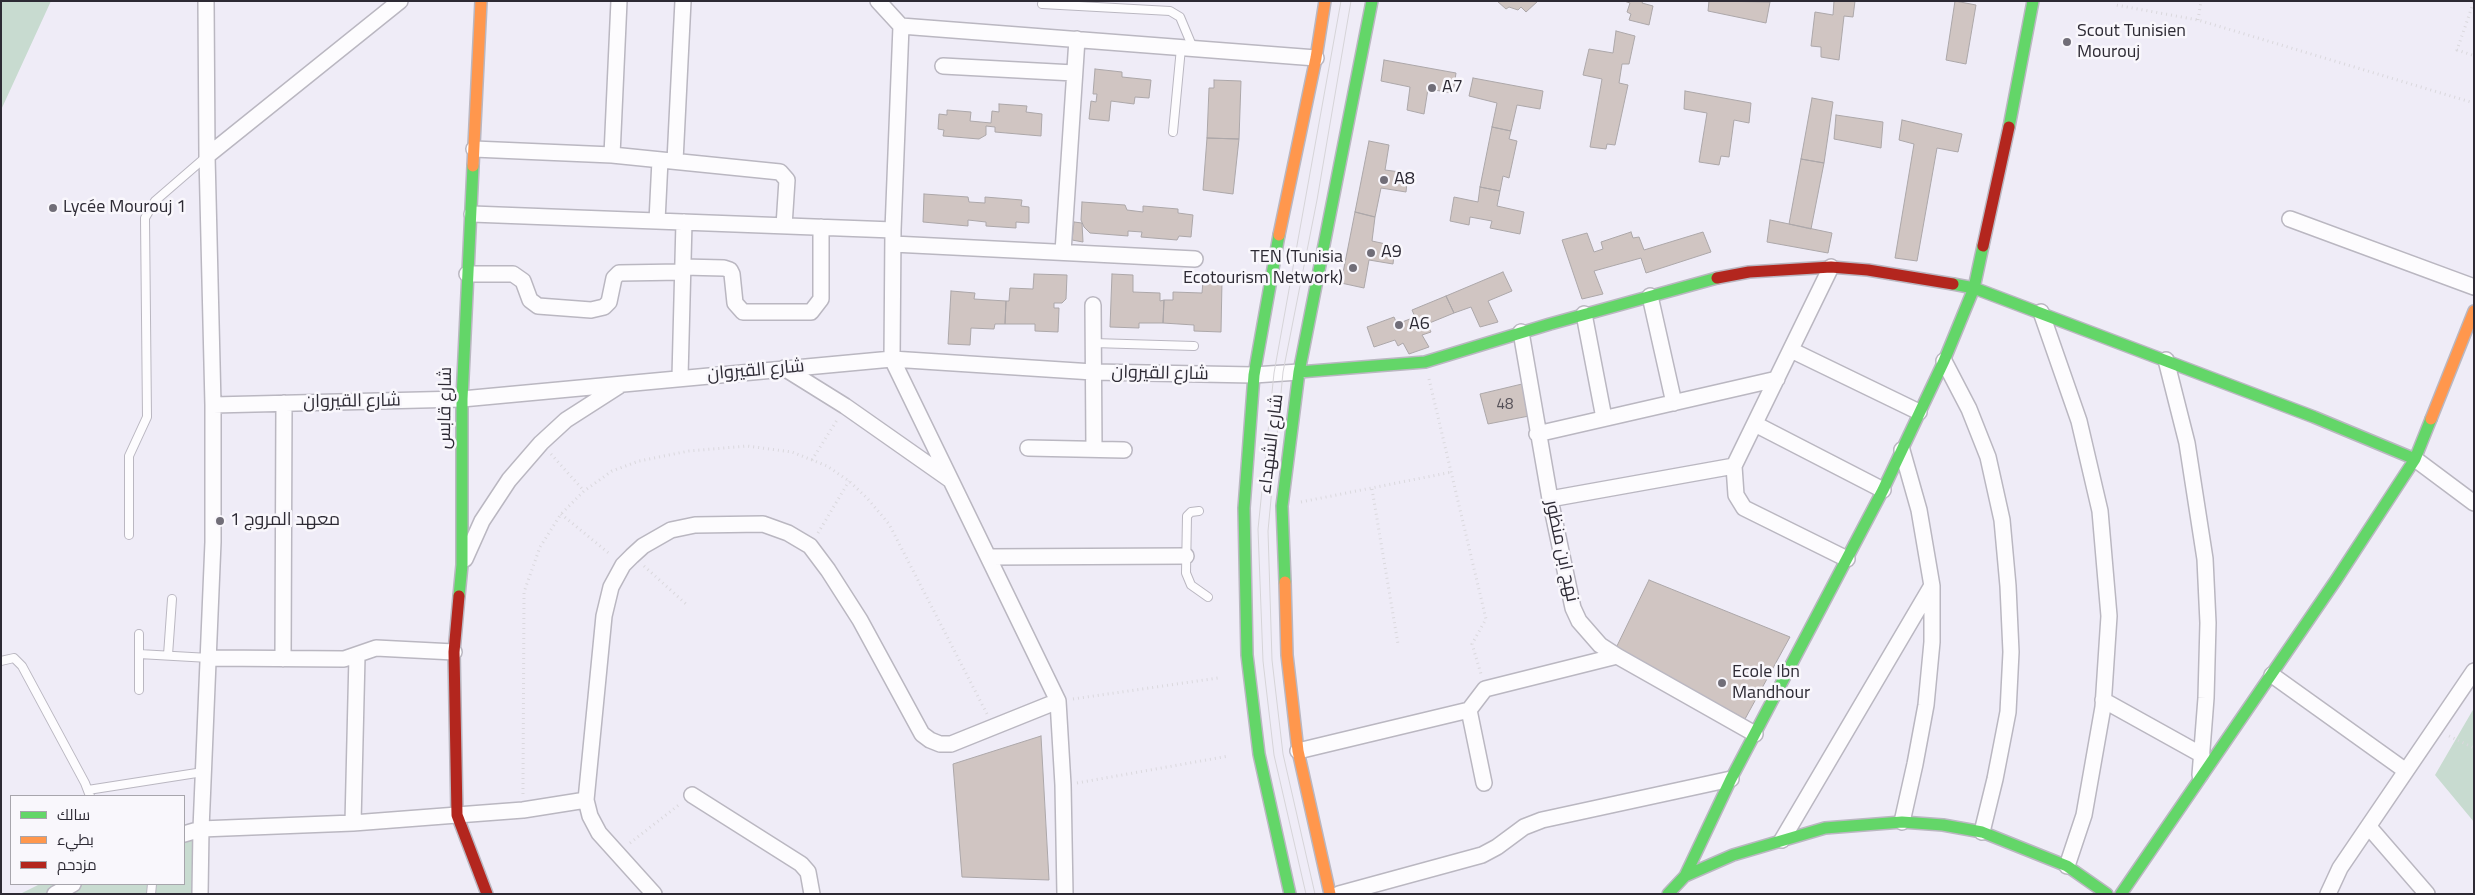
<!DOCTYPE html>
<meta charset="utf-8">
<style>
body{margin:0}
#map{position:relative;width:2475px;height:895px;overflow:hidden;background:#efecf7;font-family:"Titillium Web",Cairo,sans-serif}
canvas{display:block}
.frame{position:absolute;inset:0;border:2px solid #2d2a34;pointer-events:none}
.legend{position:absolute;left:10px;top:795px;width:175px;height:90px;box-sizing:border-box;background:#f9f7fc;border:1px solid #a7a5ac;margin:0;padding:6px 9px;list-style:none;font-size:15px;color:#2d2a34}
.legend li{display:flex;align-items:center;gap:10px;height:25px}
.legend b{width:25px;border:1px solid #a7a5ac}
</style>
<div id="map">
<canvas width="2475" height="895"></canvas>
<div class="frame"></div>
<ul class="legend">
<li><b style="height:6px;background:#63d668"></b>سالك</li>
<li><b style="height:6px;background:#ff974d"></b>بطيء</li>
<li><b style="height:6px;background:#b3261e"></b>مزدحم</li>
</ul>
</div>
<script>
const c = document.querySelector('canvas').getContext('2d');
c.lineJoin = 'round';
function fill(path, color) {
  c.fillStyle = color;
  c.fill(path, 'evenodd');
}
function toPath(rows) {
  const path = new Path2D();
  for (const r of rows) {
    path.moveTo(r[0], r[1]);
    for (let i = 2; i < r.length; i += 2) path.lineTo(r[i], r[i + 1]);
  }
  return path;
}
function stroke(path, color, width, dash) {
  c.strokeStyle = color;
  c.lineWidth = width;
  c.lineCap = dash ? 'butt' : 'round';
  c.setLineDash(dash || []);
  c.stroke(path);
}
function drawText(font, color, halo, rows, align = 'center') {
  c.font = font + ' "Titillium Web",Cairo,sans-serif';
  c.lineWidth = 5;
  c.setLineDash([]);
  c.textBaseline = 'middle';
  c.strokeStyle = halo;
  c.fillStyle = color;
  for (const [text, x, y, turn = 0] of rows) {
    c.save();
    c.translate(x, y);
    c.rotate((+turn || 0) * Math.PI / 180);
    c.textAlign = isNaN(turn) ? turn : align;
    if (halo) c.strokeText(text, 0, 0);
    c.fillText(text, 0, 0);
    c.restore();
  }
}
fill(toPath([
 [1,1,51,1,1,110],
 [2474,708,2474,822,2435,775],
 [196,834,198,894,20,894,40,884,184,884,184,837]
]), '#c8dbd0');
const building = toPath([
 [1497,1,1538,1,1526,12,1521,7,1518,10,1509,7,1506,9,1497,1],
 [1624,1,1643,1,1642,3,1653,6,1649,25,1629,20,1631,14,1627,12,1630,3,1624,1],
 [1709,1,1770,2,1766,23,1708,11,1709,1],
 [1834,1,1855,1,1853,17,1844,16,1839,60,1821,57,1821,47,1811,46,1815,12,1833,15,1834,1],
 [1955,1,1976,5,1966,64,1946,60,1955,1],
 [1616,31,1635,36,1629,64,1622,64,1619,83,1628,85,1615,145,1607,144,1606,149,1590,147,1602,79,1583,75,1589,49,1613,53,1616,31],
 [1384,60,1456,73,1453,93,1428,89,1424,114,1407,110,1410,87,1381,81,1384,60],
 [1095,69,1122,72,1122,77,1151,80,1149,98,1135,97,1134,104,1111,101,1109,121,1089,119,1091,101,1096,102,1097,94,1093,94,1095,69],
 [1473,78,1543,91,1540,109,1517,105,1511,131,1492,127,1497,103,1469,96,1473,78],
 [1214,80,1241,81,1239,139,1207,138,1209,88,1214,88,1214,80],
 [1685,91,1751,103,1749,123,1734,120,1729,157,1721,156,1719,165,1699,162,1707,113,1684,109,1685,91],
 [1812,98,1833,102,1824,163,1801,159,1812,98],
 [999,104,1027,106,1026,112,1042,114,1041,136,995,132,995,127,986,126,986,135,979,139,943,136,944,130,938,129,939,114,947,115,947,110,971,112,970,121,991,123,992,111,999,112,999,104],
 [1836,115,1883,122,1881,148,1834,139,1836,115],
 [1902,120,1962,134,1958,152,1937,148,1917,261,1895,258,1914,144,1899,140,1902,120],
 [1492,127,1511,131,1509,139,1517,141,1509,178,1503,176,1500,191,1480,187,1492,127],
 [1207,138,1239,139,1233,194,1203,190,1207,138],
 [1369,141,1389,145,1385,170,1408,173,1406,192,1381,188,1375,217,1355,212,1369,141],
 [1801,159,1824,163,1811,229,1789,224,1801,159],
 [1480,187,1500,191,1497,206,1524,212,1520,234,1490,228,1492,221,1470,217,1469,225,1450,221,1454,197,1478,202,1480,187],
 [924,194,968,197,969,202,985,203,985,197,1022,200,1021,206,1029,207,1029,223,1016,222,1016,228,986,226,986,222,968,220,968,226,923,222,924,194],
 [1082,202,1125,205,1127,210,1143,212,1143,206,1178,209,1178,213,1193,215,1191,237,1179,236,1177,240,1141,237,1142,232,1128,231,1128,236,1090,233,1084,227,1081,220,1082,202],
 [1355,212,1375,217,1372,241,1395,246,1393,264,1369,260,1364,288,1341,283,1355,212],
 [1770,220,1832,233,1828,253,1767,242,1770,220],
 [1074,222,1082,223,1083,242,1072,240,1074,222],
 [1631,232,1633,238,1639,237,1644,250,1703,232,1711,252,1646,273,1641,258,1594,271,1603,294,1582,299,1562,240,1587,233,1594,252,1603,249,1601,242,1631,232],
 [1503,272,1512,291,1488,301,1498,322,1480,327,1471,307,1454,313,1446,296,1503,272],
 [1034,274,1067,275,1066,299,1062,303,1054,303,1054,308,1059,308,1058,332,1035,331,1035,324,1005,324,1006,301,1009,301,1010,288,1033,289,1034,274],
 [1112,274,1133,275,1133,292,1160,293,1160,301,1164,300,1163,323,1139,323,1139,328,1110,327,1112,274],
 [1203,281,1222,281,1221,332,1194,331,1194,325,1163,323,1164,300,1173,300,1173,292,1202,293,1203,281],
 [951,291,975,293,974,299,1006,301,1005,324,995,324,994,329,971,328,970,345,948,344,951,291],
 [1446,296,1454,313,1427,324,1431,332,1422,335,1429,347,1409,354,1403,343,1398,346,1395,340,1374,347,1367,327,1394,317,1397,324,1415,317,1412,310,1446,296],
 [1522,384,1529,416,1488,424,1480,394,1522,384],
 [1649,580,1790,637,1745,719,1616,648,1649,580],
 [1041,736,1049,880,962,877,953,764,1041,736]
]);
fill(building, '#d0c5c2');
stroke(building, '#aca7a9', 1);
const lane = toPath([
 [1042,4,1170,11,1180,17,1193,48],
 [1173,132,1181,48],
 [1093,343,1194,346],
 [1199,511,1191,512,1187,516,1186,573,1191,585,1208,597],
 [129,535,129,456,147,417,145,218,155,201,207,156],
 [139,654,209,658],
 [168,655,172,599],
 [1,661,14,658,22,666,85,783,90,796],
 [139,690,139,634],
 [88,790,203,772],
 [151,894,152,884]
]);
const street = toPath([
 [878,1,901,26,893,230,892,359,1058,701,1063,785,1065,894],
 [901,26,1316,58],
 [943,66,1074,73],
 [474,149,612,155,780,172,787,180,784,226],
 [612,155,619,1],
 [207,156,400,1],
 [675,161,683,1],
 [472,214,893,230],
 [2290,219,2474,287],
 [657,221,660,160],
 [893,244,1195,259],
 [1063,252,1077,39],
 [683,267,724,268,730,270,732,274,735,303,743,312,811,312,821,299,821,227],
 [467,274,513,274,523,281,530,300,538,306,591,310,604,307,609,302,614,278,619,273,682,272],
 [1650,296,1674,403],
 [1093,305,1094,449],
 [2041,312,2079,421,2100,511,2109,616,2103,707,2084,815,2067,866],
 [1584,314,1604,418],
 [1521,332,1550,499,1573,608,1579,621,1600,645,1617,656,1755,734],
 [1791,350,1919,412],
 [2166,360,2187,443,2205,559,2208,623,2206,698,2200,775],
 [1944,361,1969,409,1988,457,2002,520,2008,586,2011,652,2008,712,1995,779,1982,832],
 [784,368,845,406,949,479],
 [680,377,684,222],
 [213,405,462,399,892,359,1093,372,1254,375,1299,372],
 [1755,424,1883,490],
 [1537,434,1777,379],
 [1028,448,1124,450],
 [2415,459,2474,503],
 [1734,466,1736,495,1744,508,1847,559],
 [1550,499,1734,466,1831,267],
 [989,557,1186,556],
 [465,559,482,521,509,480,541,443,566,420,619,386],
 [209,658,344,659,376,648,454,652],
 [283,659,284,403],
 [2272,675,2406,771],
 [2103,700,2202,755],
 [1469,710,1484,783],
 [1298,751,1469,710,1485,689,1617,656],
 [692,795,801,864,808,872,812,894],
 [1902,822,1915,764,1926,705,1932,642,1932,586,1919,510,1902,450],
 [353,823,357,656],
 [2369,827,2427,894],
 [184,834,201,829,353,823,457,815,523,810,586,800],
 [1782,840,1931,587],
 [55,894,73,884],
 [200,894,201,829,213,542,213,405,207,156,206,1],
 [654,894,599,833,590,816,586,800,604,616,611,587,623,565,632,556,643,546,671,530,695,525,763,524,788,533,810,546,828,570,860,620,922,734,930,740,940,744,951,744,1058,701],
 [1339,894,1482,855,1497,847,1524,827,1542,820,1731,779],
 [2328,894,2340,868,2474,671]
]);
const fast = toPath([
 [2009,127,2033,1],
 [1279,235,1254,375,1244,508,1247,655,1259,754,1290,894],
 [1953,284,1974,288,2314,417,2415,459],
 [1299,372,1425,362,1550,324,1717,278],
 [1285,582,1282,506,1299,372,1372,1],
 [459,596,462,565,462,399,473,166],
 [1685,876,1731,779,1883,490,1944,361,1974,288,1983,246],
 [1668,894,1685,876,1733,855,1825,828,1902,822,1943,825,1982,832,2067,866,2107,894],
 [2121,894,2336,580,2415,459,2431,419]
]);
const slow = toPath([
 [473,166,481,1],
 [1279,235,1316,58,1325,1],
 [2431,419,2474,311],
 [1285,582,1287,655,1298,751,1330,894]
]);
const jam = toPath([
 [1983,246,2009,127],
 [1717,278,1749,272,1831,267,1868,270,1953,284],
 [459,596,454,652,457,815,487,894]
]);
stroke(lane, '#bab7c1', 10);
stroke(street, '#bab7c1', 18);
stroke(fast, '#bab7c1', 14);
stroke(slow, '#bab7c1', 14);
stroke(jam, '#bab7c1', 14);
stroke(toPath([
 [2117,1,2116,5,2198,20,2474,103],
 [2198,20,2201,1],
 [2472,55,2457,50,2474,1],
 [1429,379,1486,619,1472,644,1481,674],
 [551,454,584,491],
 [812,460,837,420],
 [1372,489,1398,644],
 [1301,502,1452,472],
 [561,514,611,555],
 [818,533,849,481],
 [644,566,686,604],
 [1073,699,1218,678],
 [2449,736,2474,748],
 [1077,783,1229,756],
 [523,794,524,592,540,547,561,514,584,491,612,471,639,461,689,451,747,446,792,452,827,466,849,481,867,498,889,524,987,714],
 [630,843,680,804]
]), '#dad8dd', 3, [1, 4]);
stroke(lane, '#fdfcfe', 8);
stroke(street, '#fdfcfe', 15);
stroke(fast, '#63d668', 11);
stroke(slow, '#ff974d', 11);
stroke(jam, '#b3261e', 11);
stroke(toPath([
 [1306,894,1274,755,1263,661,1258,529,1274,373,1341,1],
 [1315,894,1283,754,1272,660,1268,531,1283,372,1317,200,1351,1]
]), '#d6d4d8', 1);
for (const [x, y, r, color] of [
 [2067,42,5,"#716e78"],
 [1432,88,5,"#716e78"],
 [1384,180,5,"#716e78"],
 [53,208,5,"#716e78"],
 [1371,253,5,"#716e78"],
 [1353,268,5,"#716e78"],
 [1399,325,5,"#716e78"],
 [220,521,5,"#716e78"],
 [1722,683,5,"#716e78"]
]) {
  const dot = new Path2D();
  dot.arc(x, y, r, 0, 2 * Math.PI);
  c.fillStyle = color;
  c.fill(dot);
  stroke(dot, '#f9f7fc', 2);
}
drawText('15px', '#565158', null, [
 ["48",1505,405]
]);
drawText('18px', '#2d2a34', '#f9f7fc', [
 ["Scout Tunisien",2077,32],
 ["Mourouj",2077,53],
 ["A7",1442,88],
 ["A8",1394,180],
 ["Lycée Mourouj 1",63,208],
 ["A9",1381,253],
 ["TEN (Tunisia",1343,258,"right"],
 ["Ecotourism Network)",1343,279,"right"],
 ["A6",1409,325],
 ["معهد المروج 1",230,521],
 ["Ecole Ibn",1732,673],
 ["Mandhour",1732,694]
], 'left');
drawText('18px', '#2d2a34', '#f9f7fc', [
 ["شارع القيروان",756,371,-5],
 ["شارع القيروان",1160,374,1],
 ["شارع القيروان",352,402,-1],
 ["شارع قابس",446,408,-89],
 ["شارع الشهداء",1272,444,-83],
 ["نهج ابن منظور",1561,551,78]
]);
</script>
